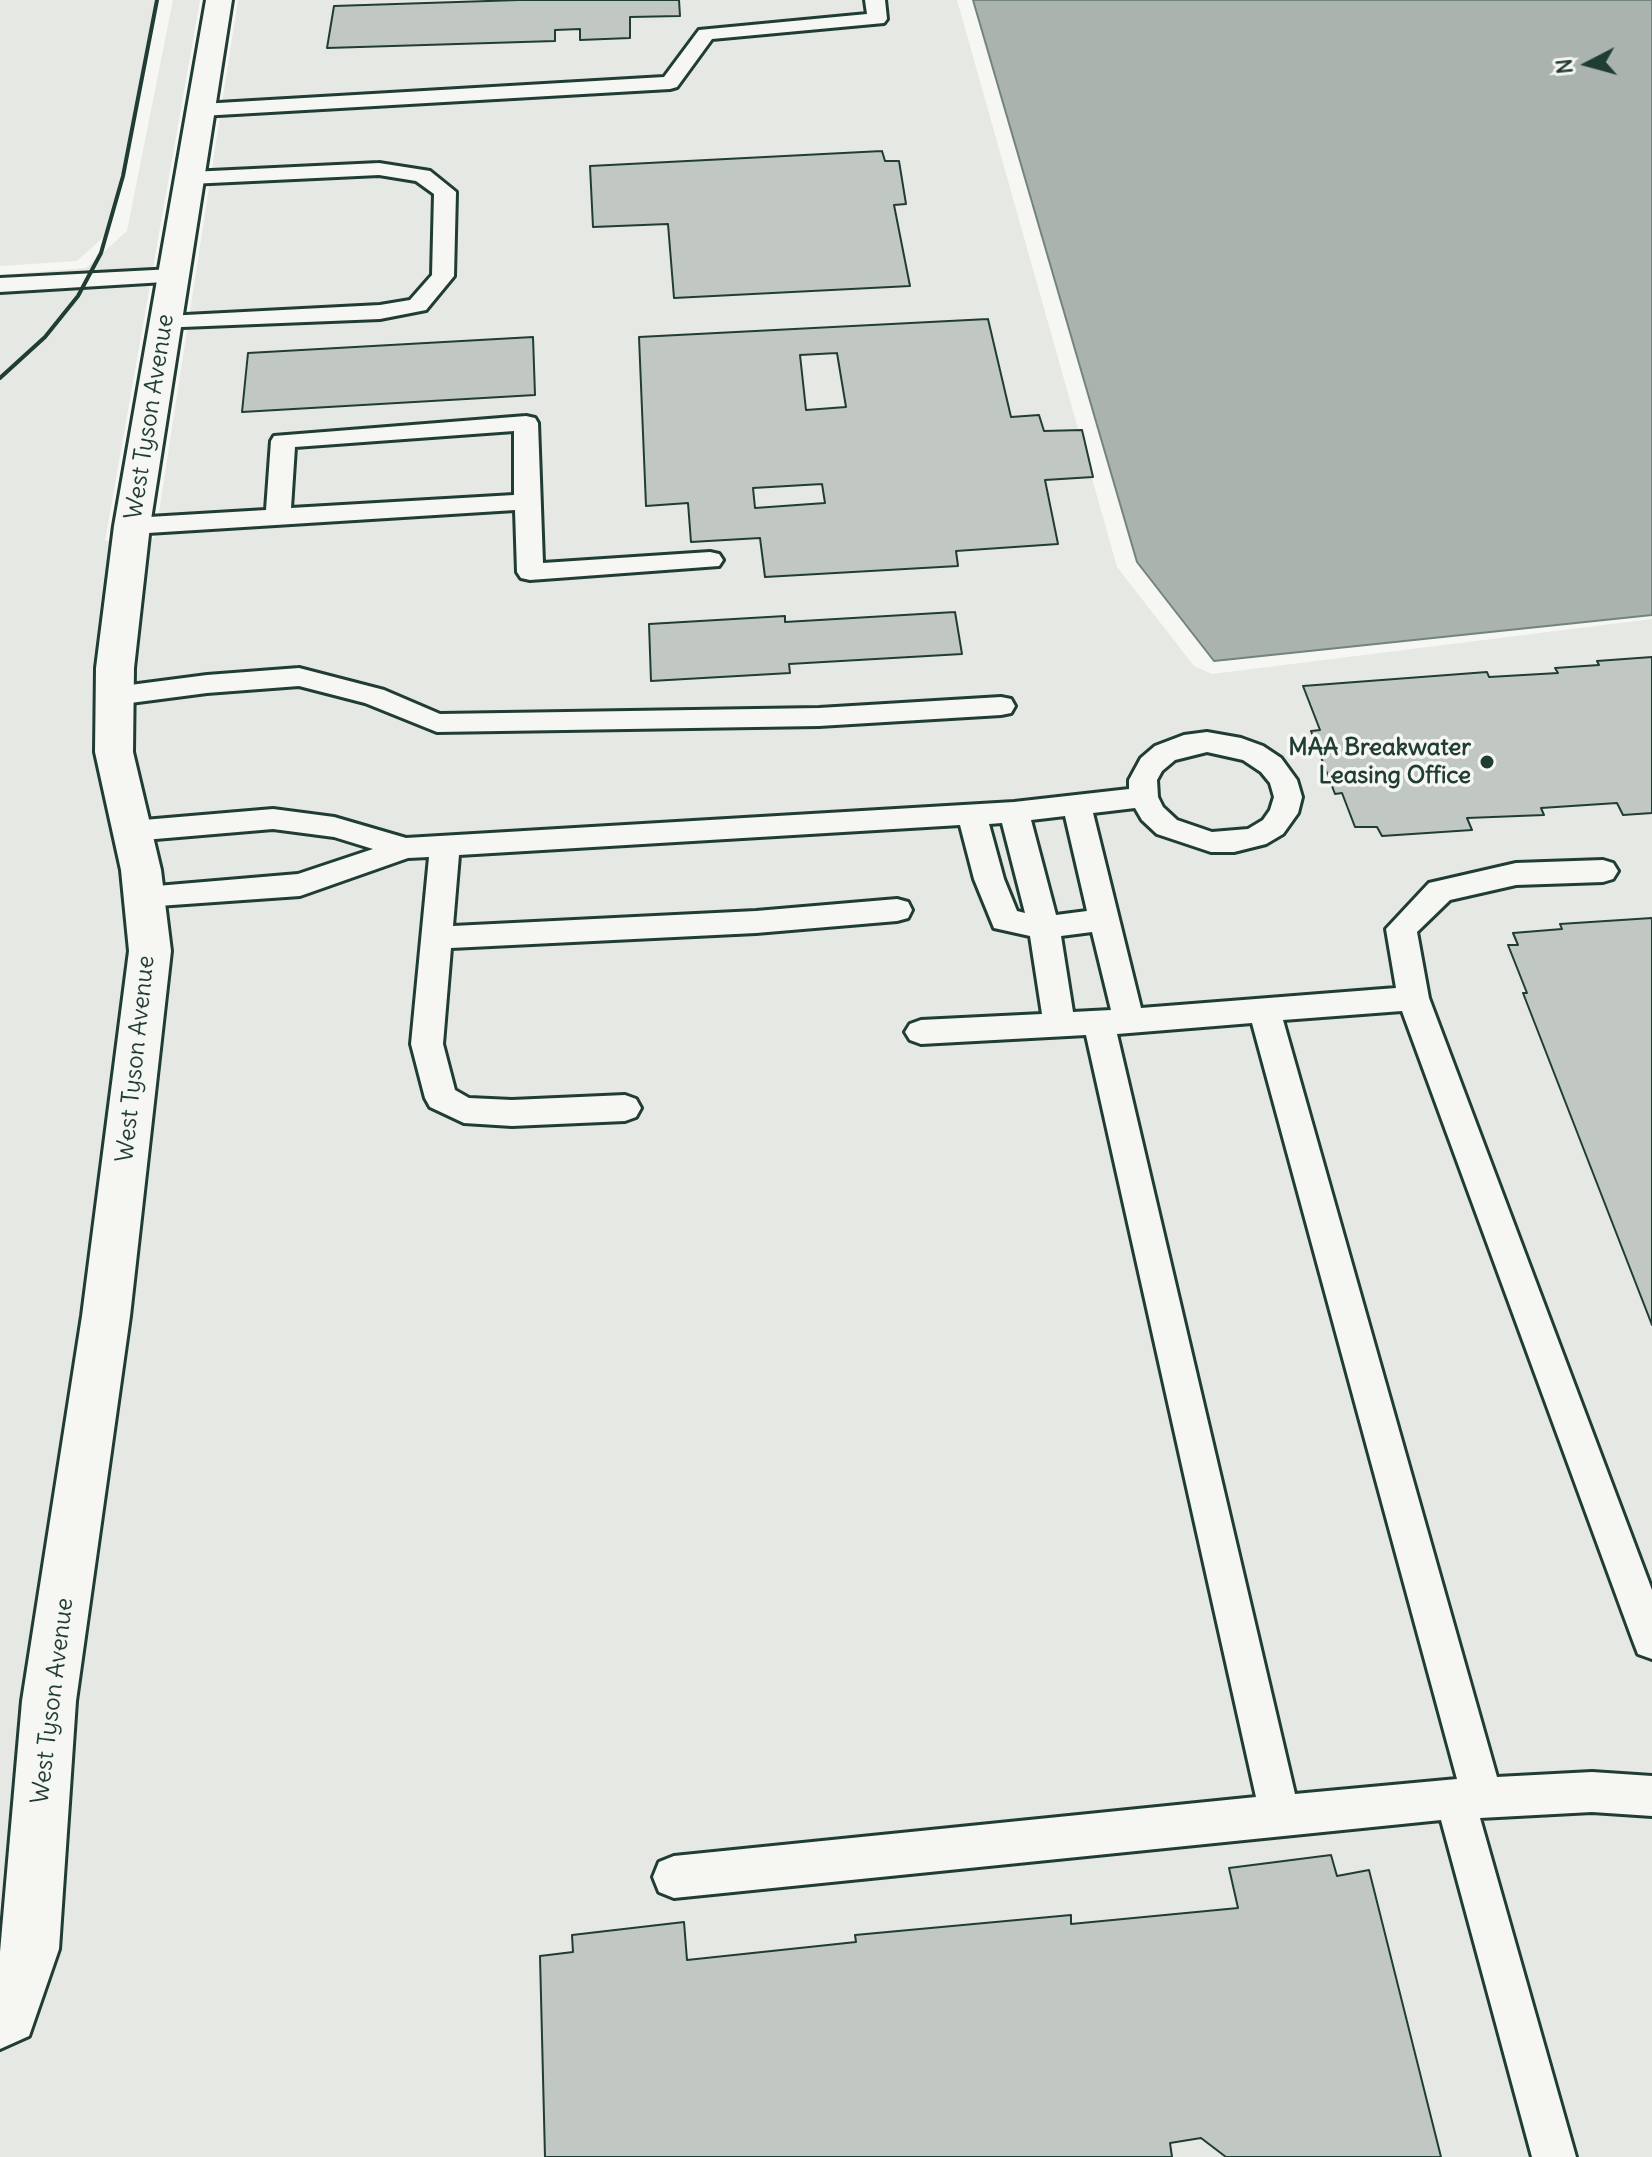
<!DOCTYPE html>
<style>
body{margin:0}
#map{position:relative;width:1652px;height:2157px;overflow:hidden;background:#f6f6f2;font-family:Delius,sans-serif}
canvas{display:block}
.north{position:absolute;left:1548px;top:24px;width:80px;height:80px;-webkit-text-stroke:6px #f6f6f2;paint-order:stroke;rotate:264deg;font-size:22px;font-weight:700;line-height:32px;text-align:center;color:#1f3d34}
.north::after{content:'';display:block;margin:auto;width:28px;height:36px;background:#1f3d34;clip-path:polygon(50% 0,100% 100%,50% 72%,0 100%)}
</style>
<div id="map">
<canvas width="1652" height="2157"></canvas>
<div class="north">N</div>
</div>
<script>
const c = document.querySelector('canvas').getContext('2d');
c.lineJoin = 'round';
function fill(path, color) {
  c.fillStyle = color;
  c.fill(path, 'evenodd');
}
function toPath(rows) {
  const path = new Path2D();
  for (const r of rows) {
    path.moveTo(r[0], r[1]);
    for (let i = 2; i < r.length; i += 2) path.lineTo(r[i], r[i + 1]);
  }
  return path;
}
function stroke(path, color, width, dash) {
  c.strokeStyle = color;
  c.lineWidth = width;
  c.lineCap = dash ? 'butt' : 'round';
  c.setLineDash(dash || []);
  c.stroke(path);
}
function drawText(font, color, halo, rows, align = 'center') {
  c.font = font + ' Delius,sans-serif';
  c.lineWidth = 7;
  c.setLineDash([]);
  c.textBaseline = 'middle';
  c.strokeStyle = halo;
  c.fillStyle = color;
  for (const [text, x, y, turn = 0] of rows) {
    c.save();
    c.translate(x, y);
    c.rotate((+turn || 0) * Math.PI / 180);
    c.textAlign = isNaN(turn) ? turn : align;
    if (halo) c.strokeText(text, 0, 0);
    c.fillText(text, 0, 0);
    c.restore();
  }
}
fill(toPath([
 [0,0,157,0,109,232,77,261,0,266],
 [173,0,200,0,105,541,155,538,238,0,957,0,1117,567,1194,666,1212,674,1652,619,1652,2157,0,2157,0,275,86,268,127,231]
]), '#e6e8e4');
const water = toPath([
 [973,0,1652,0,1652,615,1214,661,1137,562,973,0]
]);
fill(water, '#aab3ae');
stroke(water, '#72847d', 2);
const building = toPath([
 [519,0,679,0,680,16,630,17,630,38,580,40,580,29,555,30,555,41,327,48,334,6,519,0],
 [882,151,885,161,899,161,906,204,894,205,910,286,674,298,668,224,593,227,590,166,882,151],
 [988,319,1011,417,1039,415,1044,431,1082,430,1093,477,1045,480,1058,544,956,551,958,566,765,577,760,538,691,542,688,503,646,506,639,337,988,319],
 [837,353,846,407,806,410,800,355,837,353],
 [822,484,825,503,755,508,753,488,822,484],
 [533,337,535,395,242,412,248,353,533,337],
 [955,612,962,654,789,664,790,673,651,681,649,624,785,616,785,622,955,612],
 [1652,657,1652,813,1623,815,1617,803,1541,808,1544,815,1467,818,1472,830,1382,836,1377,827,1355,827,1342,793,1335,794,1311,731,1320,730,1303,686,1487,672,1489,677,1558,673,1555,668,1599,665,1597,661,1652,657],
 [1652,918,1652,1325,1523,993,1527,993,1508,945,1518,945,1513,933,1562,929,1560,924,1652,918],
 [1331,1855,1337,1876,1369,1870,1441,2157,1226,2157,1201,2138,1170,2143,1172,2157,545,2157,540,1956,573,1952,572,1935,684,1922,687,1960,856,1942,855,1935,1071,1915,1071,1924,1238,1908,1229,1868,1331,1855]
]);
fill(building, '#c1c8c3');
stroke(building, '#1f3d34', 2);
const service = toPath([
 [865,0,885,0,887,19,884,23,712,39,677,87,670,89,201,116,191,110,201,104,664,77,699,30,867,14,865,0],
 [379,163,430,171,456,192,454,276,426,310,380,319,158,328,154,323,158,318,166,316,380,305,410,300,432,275,434,194,416,181,379,175,190,184,179,178,190,172,379,163],
 [173,269,181,271,184,276,181,281,0,292,0,278,173,269],
 [526,416,535,418,538,423,543,563,710,552,719,554,723,560,719,566,530,580,521,578,517,572,515,510,132,534,123,532,119,526,123,520,132,518,266,510,271,441,274,436,526,416],
 [514,431,514,495,291,508,295,447,514,431],
 [299,668,384,690,440,714,819,708,1001,697,1011,699,1015,706,1011,713,1001,715,819,726,437,732,365,703,299,686,207,693,115,705,105,702,101,696,105,690,115,687,207,675,299,668],
 [1207,732,1241,738,1263,746,1281,758,1297,780,1302,797,1298,813,1283,834,1266,844,1234,852,1211,852,1157,834,1142,820,1135,808,1093,813,1141,1008,1396,988,1386,929,1429,883,1516,863,1603,860,1613,863,1618,871,1613,879,1603,882,1516,885,1450,900,1417,932,1429,998,1652,1590,1652,1659,1638,1654,1633,1641,1402,1011,1283,1020,1497,1777,1592,1772,1652,1776,1652,1816,1592,1812,1480,1818,1576,2157,1532,2157,1441,1820,674,1898,659,1892,653,1877,659,1862,674,1856,1256,1797,1086,1035,921,1044,910,1040,905,1032,910,1024,921,1020,1042,1014,1030,936,994,928,974,879,960,825,459,855,453,926,756,911,897,899,908,902,912,910,908,918,897,921,756,933,451,948,443,1044,455,1090,469,1098,512,1100,625,1095,636,1099,641,1108,636,1117,625,1121,512,1126,464,1123,430,1107,425,1098,411,1044,429,857,408,858,300,896,144,907,133,904,129,896,133,888,298,874,373,849,334,837,273,829,132,841,122,838,117,831,122,824,132,821,273,809,334,817,406,838,1014,802,1129,789,1129,780,1141,758,1155,746,1184,735,1207,732],
 [1207,752,1243,760,1261,772,1270,783,1274,797,1270,810,1263,820,1248,829,1212,832,1177,820,1163,807,1158,797,1157,780,1162,771,1175,760,1207,752],
 [1065,816,1087,911,1056,915,1031,820,1065,816],
 [1002,823,1025,913,1017,911,1004,879,989,824,1002,823],
 [1092,932,1111,1010,1073,1012,1061,936,1092,932],
 [1252,1023,1457,1779,1295,1794,1117,1034,1252,1023]
]);
const minor = toPath([
 [206,0,232,0,150,526,134,668,133,752,161,870,171,951,130,1316,76,1701,59,1949,29,2036,0,2049,0,1952,22,1701,82,1316,129,951,121,870,95,752,96,668,114,526,206,0]
]);
stroke(service, '#1f3d34', 6);
stroke(minor, '#1f3d34', 6);
fill(service, '#f6f6f2');
fill(minor, '#f6f6f2');
stroke(toPath([
 [0,378,45,337,78,296,101,253,123,176,157,0]
]), '#1f3d34', 4);
for (const [x, y, r, color] of [
 [1487,762,8,"#1f3d34"]
]) {
  const dot = new Path2D();
  dot.arc(x, y, r, 0, 2 * Math.PI);
  c.fillStyle = color;
  c.fill(dot);
  stroke(dot, '#f6f6f2', 3);
}
drawText('24px', '#1f3d34', '#f6f6f2', [
 ["West Tyson Avenue",150,417,-81],
 ["West Tyson Avenue",136,1059,-84],
 ["West Tyson Avenue",53,1701,-83]
]);
drawText('bold 24px', '#1f3d34', '#f6f6f2', [
 ["MAA Breakwater",1471,748],
 ["Leasing Office",1471,776]
], 'right');
</script>
